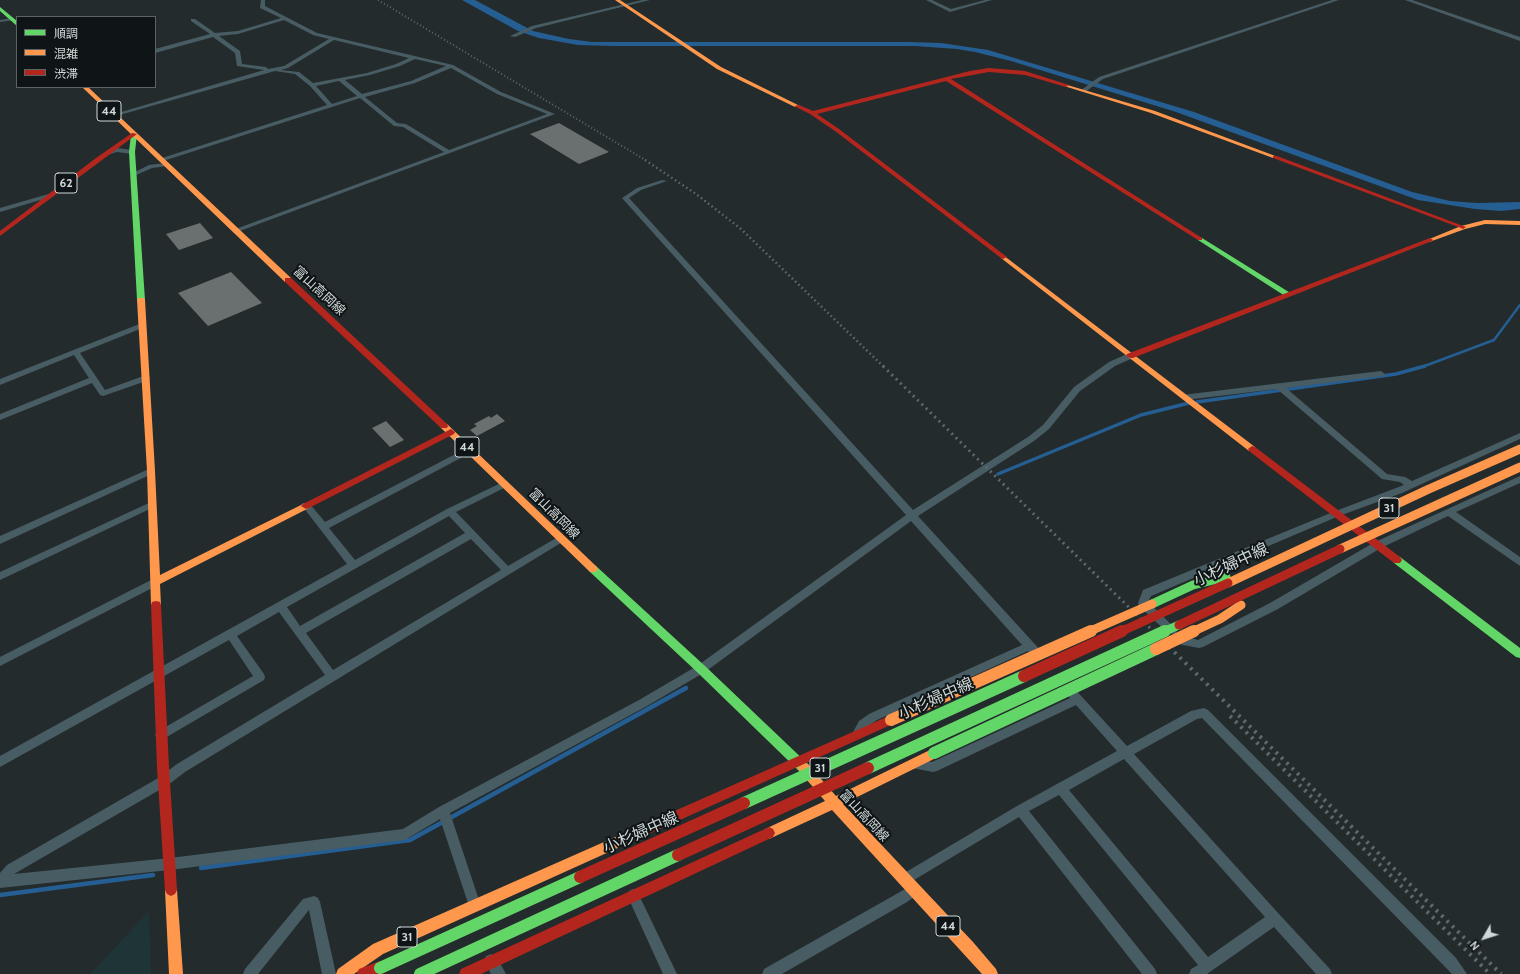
<!DOCTYPE html>
<meta charset="utf-8">
<style>
body{margin:0}
#map{position:relative;width:1520px;height:974px;overflow:hidden;background:#242b2c;font-family:Cabin,"Noto Sans JP",sans-serif}
canvas{display:block}
.legend{position:absolute;left:16px;top:16px;width:140px;height:72px;box-sizing:border-box;background:#0f1516;border:1px solid #5c6364;margin:0;padding:5px 7px;list-style:none;font-size:12px;color:#d0d9d9}
.legend li{display:flex;align-items:center;gap:8px;height:20px}
.legend b{width:20px;border:1px solid #5c6364}
.north{position:absolute;left:1464px;top:918px;width:40px;height:40px;-webkit-text-stroke:3px #0f1516;paint-order:stroke;rotate:231deg;font-size:11px;font-weight:700;line-height:16px;text-align:center;color:#d0d9d9}
.north::after{content:'';display:block;margin:auto;width:14px;height:18px;background:#d0d9d9;clip-path:polygon(50% 0,100% 100%,50% 72%,0 100%)}
</style>
<div id="map">
<canvas width="1520" height="974"></canvas>
<ul class="legend">
<li><b style="height:5px;background:#63d668"></b>順調</li>
<li><b style="height:5px;background:#ff974d"></b>混雑</li>
<li><b style="height:5px;background:#b3261e"></b>渋滞</li>
</ul>
<div class="north">N</div>
</div>
<script>
const c = document.querySelector('canvas').getContext('2d');
c.lineJoin = 'round';
function fill(path, color) {
  c.fillStyle = color;
  c.fill(path, 'evenodd');
}
function toPath(rows) {
  const path = new Path2D();
  for (const r of rows) {
    path.moveTo(r[0], r[1]);
    for (let i = 2; i < r.length; i += 2) path.lineTo(r[i], r[i + 1]);
  }
  return path;
}
function stroke(path, color, width, dash) {
  c.strokeStyle = color;
  c.lineWidth = width;
  c.lineCap = dash ? 'butt' : 'round';
  c.setLineDash(dash || []);
  c.stroke(path);
}
function drawText(font, color, halo, rows, align = 'center') {
  c.font = font + ' Cabin,"Noto Sans JP",sans-serif';
  c.lineWidth = 4;
  c.setLineDash([]);
  c.textBaseline = 'middle';
  c.strokeStyle = halo;
  c.fillStyle = color;
  for (const [text, x, y, turn = 0] of rows) {
    c.save();
    c.translate(x, y);
    c.rotate((+turn || 0) * Math.PI / 180);
    c.textAlign = isNaN(turn) ? turn : align;
    if (halo) c.strokeText(text, 0, 0);
    c.fillText(text, 0, 0);
    c.restore();
  }
}
fill(toPath([
 [149,911,151,974,90,974]
]), '#1f3436');
fill(toPath([
 [462,0,475,0,533,31,569,39,592,42,908,42,941,43,988,50,1194,112,1412,192,1450,201,1477,203,1520,202,1520,209,1501,211,1475,209,1418,200,1176,112,1011,61,975,52,957,49,915,46,613,46,578,45,539,38,518,31]
]), '#255e92');
stroke(toPath([
 [1422,367,1494,340,1520,305]
]), '#255e92', 2.5);
stroke(toPath([
 [1197,402,1396,374,1425,366],
 [998,474,1141,415,1189,403]
]), '#255e92', 3.5);
stroke(toPath([
 [201,868,410,840,686,688],
 [0,895,153,875]
]), '#255e92', 4.5);
fill(toPath([
 [559,123,609,152,579,164,530,134],
 [200,223,213,238,179,250,166,234],
 [231,272,262,303,208,326,178,293],
 [497,414,505,421,477,436,470,430,477,426,474,424,489,416,491,418],
 [386,421,404,440,390,447,372,428]
]), '#6a7070');
fill(toPath([
 [261,0,265,0,265,6,317,33,453,65,501,92,555,114,237,232,233,232,233,230,444,152,403,127,394,126,360,98,163,161,159,161,159,159,327,105,310,86,295,74,275,71,116,116,111,115,264,70,237,66,235,53,213,37,155,53,155,49,210,34,191,21,191,19,195,19,215,33,238,31,281,18,260,8,261,0],
 [284,20,313,35,329,39,284,66,268,69,266,67,242,64,240,51,219,36,238,34,284,20],
 [334,40,409,58,396,64,367,73,313,83,299,72,281,70,288,68,334,40],
 [415,59,446,66,411,81,362,94,345,80,370,75,400,66,415,59],
 [451,68,497,94,547,114,449,150,406,124,397,123,365,97,415,83,451,68],
 [339,81,357,96,332,104,316,86,339,81],
 [642,0,650,0,536,28,515,37,510,36,532,26,642,0],
 [926,0,932,0,951,9,985,0,992,0,950,12,926,0],
 [1332,0,1339,0,1103,79,1085,92,1080,91,1099,77,1332,0],
 [1405,0,1412,0,1520,37,1520,41,1405,0],
 [12,18,14,18,14,20,0,22,0,20,12,18],
 [117,148,132,150,135,152,132,154,117,152,107,155,104,153,117,148],
 [166,163,169,165,168,166,152,168,134,176,131,174,149,165,166,163],
 [662,180,667,181,641,190,629,198,913,510,1028,437,1043,425,1074,387,1109,362,1127,354,1133,354,1134,356,1133,358,1115,366,1080,391,1049,429,1034,441,918,516,1042,652,1043,655,1042,658,1038,659,1034,658,1028,651,877,720,867,727,862,737,858,739,854,737,852,734,859,721,869,714,1022,645,911,521,705,672,647,706,450,813,481,906,479,910,475,912,471,910,469,906,440,819,405,840,170,870,0,888,0,873,7,865,160,777,177,764,325,675,279,612,237,636,264,674,265,677,264,680,165,738,161,740,157,738,155,735,157,732,253,676,229,640,0,767,0,756,347,564,303,507,301,505,303,503,309,503,325,522,469,447,472,448,473,450,472,452,329,528,355,560,447,509,505,481,508,482,509,484,508,486,456,512,508,566,558,537,564,537,566,539,564,541,185,772,168,785,14,874,170,858,403,829,439,807,639,700,697,666,906,515,622,198,637,188,662,180],
 [449,516,465,533,300,626,287,607,449,516],
 [471,539,501,570,333,670,306,633,471,539],
 [52,193,55,195,54,196,0,212,0,208,52,193],
 [142,323,145,323,145,327,80,353,105,390,146,375,150,378,149,380,103,396,100,395,92,383,0,420,0,414,89,378,74,355,0,385,0,379,142,323],
 [1381,371,1385,374,1384,376,1286,388,1387,474,1405,477,1412,481,1520,433,1520,439,1402,493,1339,516,1151,596,1148,602,1177,630,1176,633,1172,634,1168,633,1139,606,1138,603,1143,590,1333,512,1404,485,1400,482,1382,479,1277,389,1185,400,1181,397,1182,395,1381,371],
 [151,468,154,469,155,471,154,473,0,544,0,536,151,468],
 [1520,476,1520,483,1456,512,1520,557,1520,566,1448,516,1381,548,1278,609,1203,647,1199,648,1183,645,1179,644,1176,639,1177,636,1181,635,1198,640,1270,603,1375,542,1520,476],
 [151,502,156,505,154,507,0,580,0,572,151,502],
 [155,578,158,579,160,582,158,585,0,666,0,657,155,578],
 [1068,684,1072,686,1127,746,1191,711,1204,708,1208,710,1456,958,1467,974,1452,974,1202,718,1197,719,1134,754,1279,914,1330,969,1332,974,1316,974,1274,927,1207,974,1189,974,1191,969,1198,965,1059,795,1029,811,1155,969,1157,974,1142,974,1019,817,909,883,905,885,901,883,899,879,901,875,1017,806,1117,751,1076,705,937,771,933,772,912,768,910,764,912,760,916,759,932,762,1070,698,1063,689,1064,686,1068,684],
 [1124,759,1265,917,1208,957,1069,790,1124,759],
 [914,884,918,886,920,890,918,894,907,902,782,974,762,974,764,969,914,884],
 [633,889,637,891,677,974,663,974,627,895,629,891,633,889],
 [314,896,318,898,320,902,336,974,322,974,309,910,258,974,243,974,245,969,303,899,314,896],
 [491,954,496,956,506,974,491,974,484,961,486,956,491,954]
]), '#485c64');
fill(toPath([
 [0,7,17,21,17,26,0,11,0,7],
 [134,132,137,134,135,152,145,300,141,302,137,300,129,152,131,134,134,132],
 [1200,237,1202,238,1292,294,1288,296,1285,296,1198,240,1198,238,1200,237],
 [1397,556,1400,557,1520,648,1520,658,1516,657,1394,563,1392,560,1394,557,1397,556],
 [593,565,596,566,705,666,808,764,810,768,808,772,804,773,800,772,697,672,590,572,588,569,590,566,593,565]
]), '#63d668');
fill(toPath([
 [615,0,620,0,721,67,800,106,795,107,717,69,615,0],
 [1064,84,1155,111,1278,157,1273,158,1151,113,1064,86,1064,84],
 [82,87,88,87,291,278,291,282,285,282,82,87],
 [1485,220,1520,221,1520,225,1485,224,1465,229,1432,241,1430,242,1427,240,1461,226,1485,220],
 [1003,255,1255,447,1256,449,1255,451,1249,451,1001,258,1001,256,1003,255],
 [138,298,144,298,145,300,155,471,160,575,303,504,306,503,311,506,309,508,160,584,161,605,160,608,156,609,152,608,151,605,147,471,137,300,138,298],
 [444,423,447,424,596,566,598,569,596,572,590,572,441,428,440,426,444,423],
 [934,748,938,749,940,753,938,757,843,804,973,942,996,969,998,974,982,974,832,810,769,839,765,837,763,833,765,829,825,801,800,772,798,768,800,764,804,763,808,764,836,796,934,748],
 [647,823,651,825,653,829,651,833,383,954,354,974,336,974,338,969,373,944,647,823],
 [171,884,175,886,177,890,183,974,169,974,165,890,167,886,171,884]
]), '#ff974d');
fill(toPath([
 [989,68,1025,71,1069,85,1066,87,1025,75,989,72,951,79,1202,238,1202,240,1198,240,946,81,817,114,839,129,1007,257,1003,259,1001,258,835,131,810,114,794,106,799,105,813,111,970,71,989,68],
 [132,133,137,134,0,236,0,231,96,158,132,133],
 [1273,156,1277,156,1466,227,1463,229,1461,228,1273,158,1273,156],
 [1430,238,1433,240,1432,241,1133,358,1130,358,1126,356,1127,354,1430,238],
 [285,278,291,278,447,424,448,426,447,428,441,428,285,282,285,278],
 [451,429,455,432,454,434,309,508,306,509,301,506,303,504,451,429],
 [1252,446,1255,447,1400,557,1402,560,1400,563,1394,563,1249,451,1248,449,1252,446],
 [156,601,160,602,161,605,169,767,177,890,175,894,171,896,167,894,165,890,157,767,151,605,152,602,156,601],
 [891,715,895,717,897,720,895,723,651,833,647,835,643,833,641,829,643,825,891,715],
 [769,827,773,829,775,833,773,837,481,974,459,974,461,969,769,827],
 [380,961,385,963,387,968,385,973,381,974,357,974,359,969,380,961]
]), '#b3261e');
stroke(toPath([
 [378,0,647,161]
]), '#5c6a6e', 2, [1, 2.5]);
stroke(toPath([
 [645,160,696,194,741,229,884,367]
]), '#5c6a6e', 2.5, [1.5, 3]);
stroke(toPath([
 [883,366,1154,632]
]), '#5c6a6e', 3, [2, 4]);
stroke(toPath([
 [1153,631,1501,974],
 [1230,716,1490,974]
]), '#5c6a6e', 4, [2.5, 5]);
stroke(toPath([
 [1152,604,1193,585,1226,577],
 [1163,632,1179,625]
]), '#63d668', 9);
stroke(toPath([
 [934,753,1156,649],
 [868,768,1165,631],
 [744,803,1024,676],
 [380,968,580,877],
 [420,974,678,855]
]), '#63d668', 12);
stroke(toPath([
 [1340,549,1520,467],
 [1228,583,1429,489,1520,449],
 [1088,632,1152,604],
 [1192,632,1220,619,1241,605]
]), '#ff974d', 9);
stroke(toPath([
 [1156,649,1194,631],
 [891,720,1091,631]
]), '#ff974d', 12);
stroke(toPath([
 [1179,625,1340,549],
 [1120,632,1228,583]
]), '#b3261e', 9);
stroke(toPath([
 [1024,676,1122,631],
 [678,855,868,768],
 [580,877,744,803]
]), '#b3261e', 12);
for (const [x, y, w] of [
 [109,111,24],
 [66,183,22],
 [467,447,24],
 [1389,508,20],
 [820,768,20],
 [948,926,24],
 [407,937,20]
]) {
  const box = new Path2D();
  box.roundRect(x - w / 2, y - 10, w, 20, 3);
  c.fillStyle = '#0f1516';
  c.fill(box);
  stroke(box, '#d0d9d9', 1);
}
drawText('bold 12px', '#d0d9d9', null, [
 ["44",109,111],
 ["62",66,183],
 ["44",467,447],
 ["31",1389,508],
 ["31",820,768],
 ["44",948,926],
 ["31",407,937]
]);
drawText('13px', '#d0d9d9', '#0f1516', [
 ["富山高岡線",319,291,43],
 ["富山高岡線",554,514,45],
 ["富山高岡線",864,816,47]
]);
drawText('16px', '#d0d9d9', '#0f1516', [
 ["小杉婦中線",1231,565,-25],
 ["小杉婦中線",936,699,-24],
 ["小杉婦中線",641,833,-24]
]);
</script>
